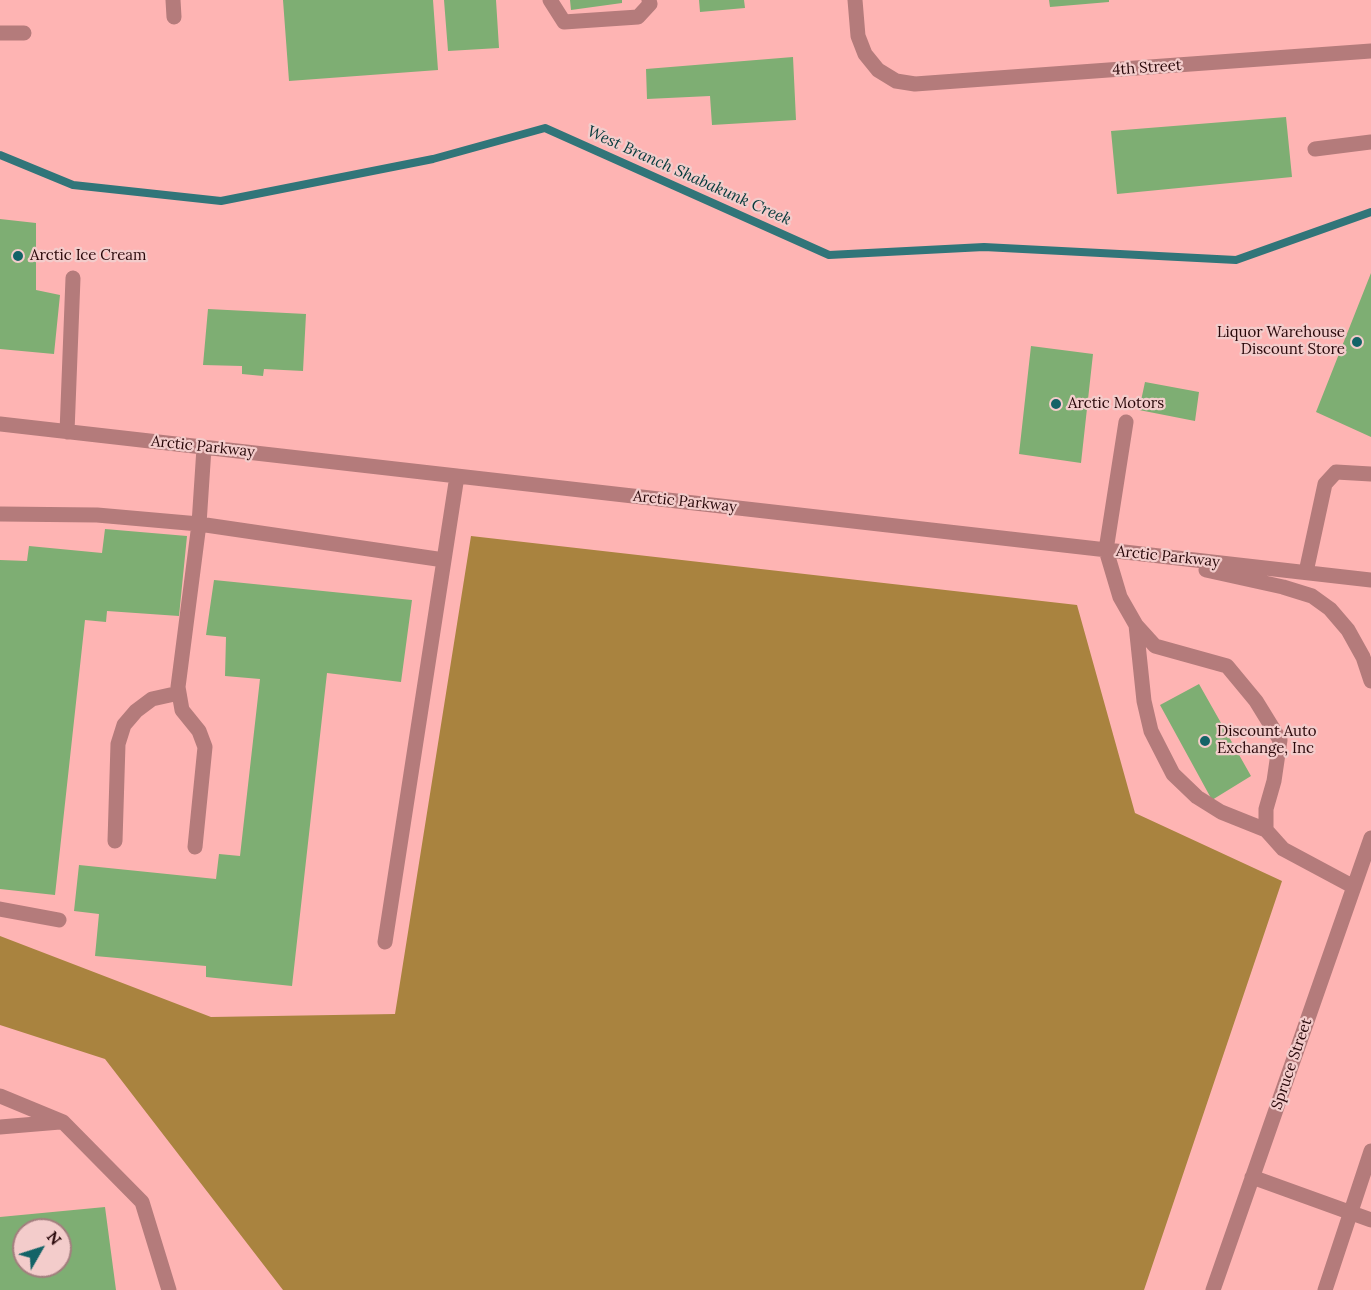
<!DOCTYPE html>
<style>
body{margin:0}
#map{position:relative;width:1371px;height:1290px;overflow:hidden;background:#feb4b3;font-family:Lora,serif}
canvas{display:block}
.north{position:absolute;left:12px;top:1218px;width:60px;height:60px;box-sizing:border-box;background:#f3cccb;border:2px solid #a27e7e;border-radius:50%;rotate:51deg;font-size:16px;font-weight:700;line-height:24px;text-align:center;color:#29080a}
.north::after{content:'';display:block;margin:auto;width:21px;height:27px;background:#136367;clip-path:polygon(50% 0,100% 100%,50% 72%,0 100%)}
</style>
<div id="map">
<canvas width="1371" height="1290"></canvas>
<div class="north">N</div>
</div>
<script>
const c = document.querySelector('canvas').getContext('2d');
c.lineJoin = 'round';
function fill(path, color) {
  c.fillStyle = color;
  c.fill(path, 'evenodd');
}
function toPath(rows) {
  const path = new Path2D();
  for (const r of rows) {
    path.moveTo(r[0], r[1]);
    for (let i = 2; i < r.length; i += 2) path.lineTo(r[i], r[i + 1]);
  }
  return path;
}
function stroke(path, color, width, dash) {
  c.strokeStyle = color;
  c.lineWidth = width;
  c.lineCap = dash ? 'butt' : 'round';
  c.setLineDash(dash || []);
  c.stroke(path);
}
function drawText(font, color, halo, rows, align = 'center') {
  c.font = font + ' Lora,serif';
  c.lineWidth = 4.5;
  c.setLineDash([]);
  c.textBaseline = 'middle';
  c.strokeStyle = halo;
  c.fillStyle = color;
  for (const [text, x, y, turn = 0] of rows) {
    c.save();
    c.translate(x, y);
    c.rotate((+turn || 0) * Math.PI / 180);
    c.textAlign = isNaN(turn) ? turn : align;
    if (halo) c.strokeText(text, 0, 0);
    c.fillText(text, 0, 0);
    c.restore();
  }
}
fill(toPath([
 [471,536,1077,605,1135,813,1282,881,1144,1290,283,1290,105,1059,0,1025,0,936,211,1017,395,1014]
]), '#a9833f');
stroke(toPath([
 [0,155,73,185,221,201,433,159,545,128,829,255,984,247,1236,260,1371,212]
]), '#317579', 8);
fill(toPath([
 [283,0,433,0,438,70,289,81],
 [444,0,496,0,499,48,448,51],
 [570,0,622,0,622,3,571,10],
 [699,0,744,0,745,8,700,12],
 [1049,0,1109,0,1109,2,1050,7],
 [793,57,796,120,712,125,710,96,647,99,646,69],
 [1286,117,1292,177,1117,194,1111,131],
 [0,219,36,223,36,290,60,295,54,354,0,349],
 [1371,273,1371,437,1316,412],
 [208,309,306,314,303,371,264,369,263,376,242,374,242,366,203,365],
 [1031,346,1093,354,1081,463,1019,454],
 [1145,382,1199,392,1195,421,1139,410],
 [105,529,187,536,179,616,107,611,106,622,85,620,55,895,0,889,0,560,27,561,29,546,102,553],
 [214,580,412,600,401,682,327,673,292,986,206,977,206,966,95,956,99,914,74,911,79,865,216,879,219,854,240,856,260,679,225,676,226,637,206,635],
 [1199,684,1251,776,1212,800,1160,705],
 [105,1207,116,1290,0,1290,0,1217],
 [24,1230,60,1230,60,1266,24,1266]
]), '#7eae73');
stroke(toPath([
 [173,0,174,17],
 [550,0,564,22,638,17,650,4,649,0],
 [855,0,858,36,865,54,878,70,896,81,915,84,1371,51],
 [0,33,24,33],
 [1315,149,1371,142],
 [1126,422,1106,550,1120,597,1136,625,1155,646,1227,666,1256,701,1280,740,1274,781,1266,809,1266,830,1283,849,1354,887],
 [0,424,1371,580],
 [67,432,73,278],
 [0,514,97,515,199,524,444,560],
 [1206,570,1283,587,1312,596,1330,609,1348,630,1363,657,1371,681],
 [1306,572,1325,484,1336,472,1371,474],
 [1136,625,1144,701,1151,731,1173,774,1197,797,1221,812,1266,830],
 [115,841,118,744,124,725,136,711,152,699,179,693],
 [195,847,205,747,199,731,182,710,178,687,199,524,204,448],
 [0,909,59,920],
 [385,942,457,476],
 [0,1096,63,1122,142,1202,169,1290],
 [0,1127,60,1122],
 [1252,1177,1371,1220],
 [1213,1290,1371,838],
 [1325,1290,1371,1151]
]), '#b47b7b', 15);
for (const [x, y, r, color] of [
 [18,256,6,"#136367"],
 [1357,342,6,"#136367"],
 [1056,404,6,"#136367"],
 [1205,741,6,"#136367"]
]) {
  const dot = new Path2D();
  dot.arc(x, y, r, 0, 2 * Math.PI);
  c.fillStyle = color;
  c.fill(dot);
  stroke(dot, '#f3cccb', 2);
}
drawText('15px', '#29080a', '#f3cccb', [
 ["4th Street",1147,68,-4],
 ["Arctic Parkway",203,447,6],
 ["Arctic Parkway",685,502,6],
 ["Arctic Parkway",1168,557,6],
 ["Spruce Street",1292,1064,-71]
]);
drawText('15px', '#29080a', '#f3cccb', [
 ["Arctic Ice Cream",30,256],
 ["Liquor Warehouse",1345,333,"right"],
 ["Discount Store",1345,350,"right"],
 ["Arctic Motors",1068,404],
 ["Discount Auto",1217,732],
 ["Exchange, Inc",1217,749]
], 'left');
drawText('italic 16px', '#053a3c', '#f3cccb', [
 ["West Branch Shabakunk Creek",689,176,24]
]);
</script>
